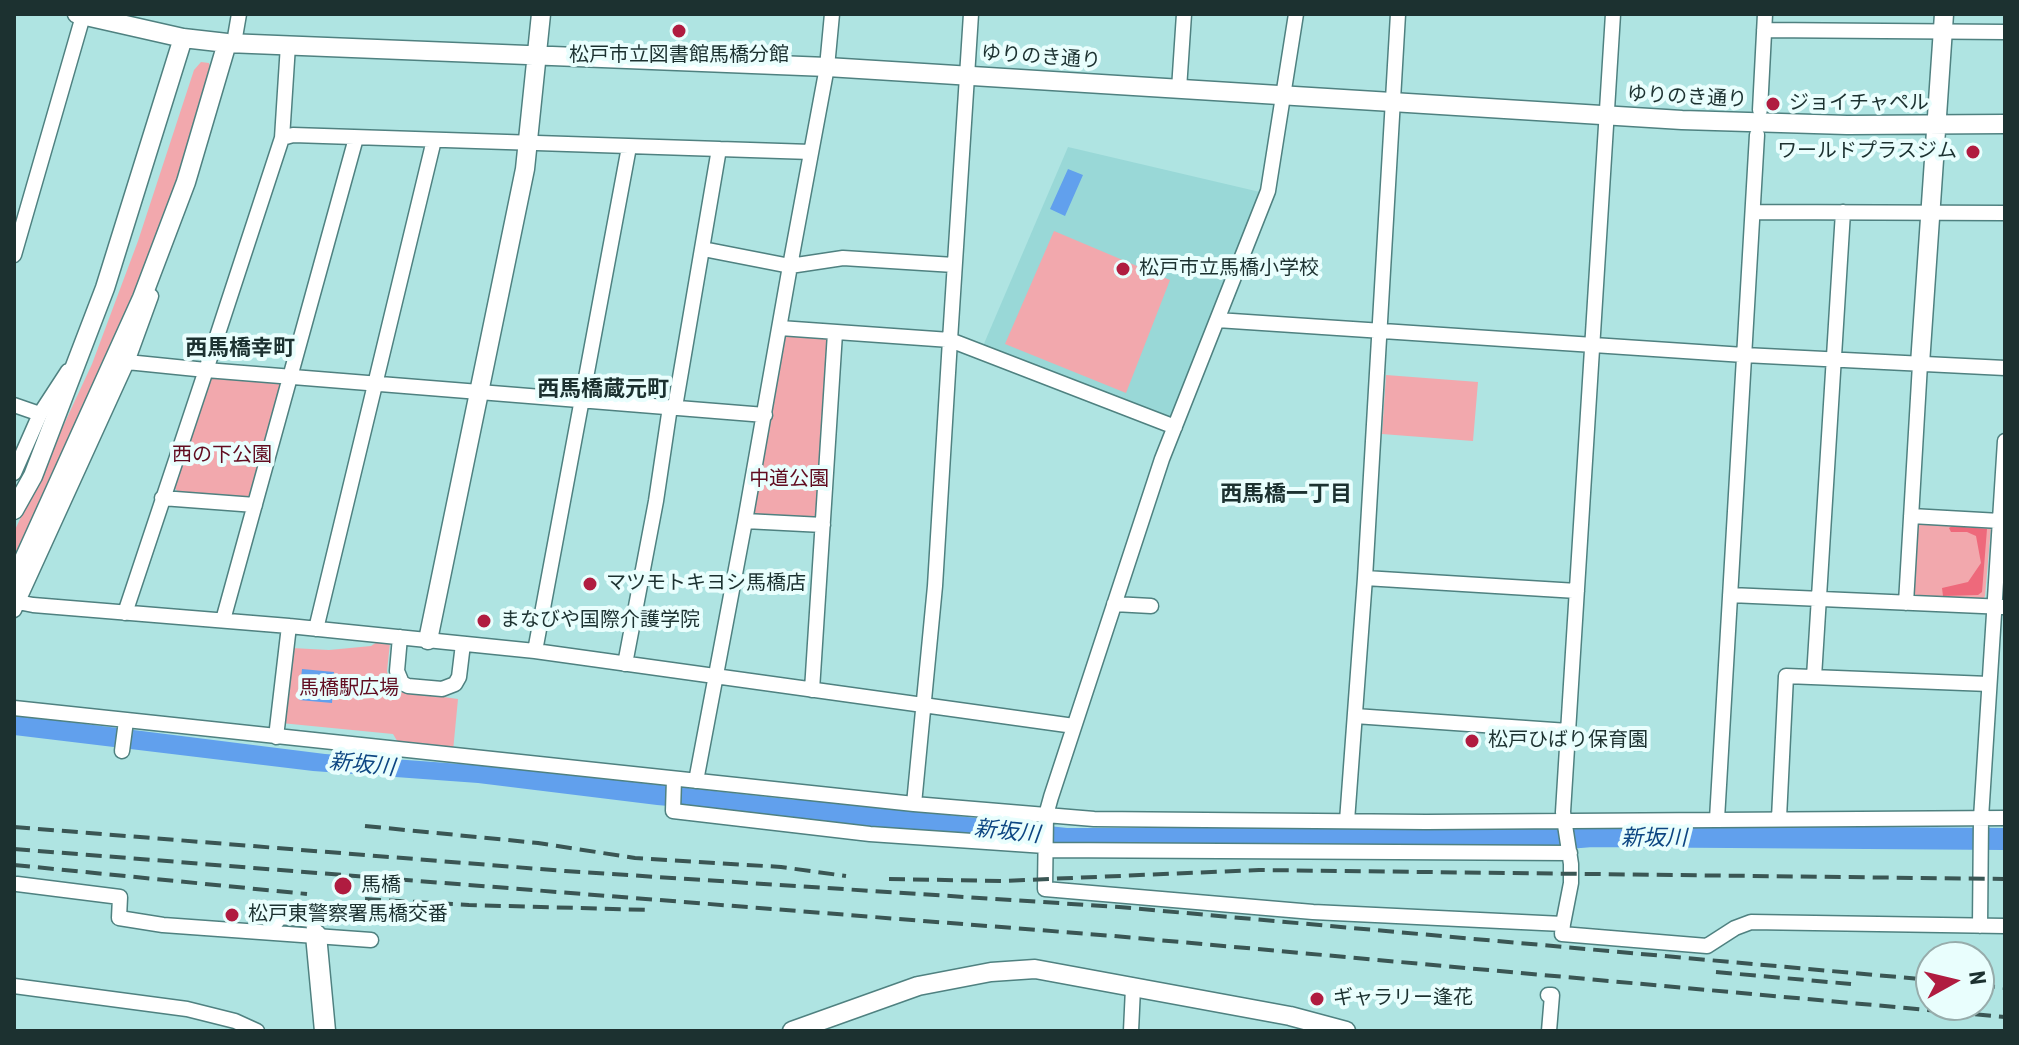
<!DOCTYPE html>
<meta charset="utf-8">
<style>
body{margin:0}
#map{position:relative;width:2019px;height:1045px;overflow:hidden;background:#afe4e2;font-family:"Roboto Condensed",sans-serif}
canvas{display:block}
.frame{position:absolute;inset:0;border:16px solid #1c3130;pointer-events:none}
.north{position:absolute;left:1915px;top:941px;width:80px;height:80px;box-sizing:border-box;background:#e9fefd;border:2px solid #97acab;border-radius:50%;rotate:82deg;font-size:22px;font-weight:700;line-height:32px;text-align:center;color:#1c3130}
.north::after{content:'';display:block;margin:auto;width:28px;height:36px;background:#b01c40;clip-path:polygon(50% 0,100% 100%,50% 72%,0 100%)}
</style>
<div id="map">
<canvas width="2019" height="1045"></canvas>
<div class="frame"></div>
<div class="north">N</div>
</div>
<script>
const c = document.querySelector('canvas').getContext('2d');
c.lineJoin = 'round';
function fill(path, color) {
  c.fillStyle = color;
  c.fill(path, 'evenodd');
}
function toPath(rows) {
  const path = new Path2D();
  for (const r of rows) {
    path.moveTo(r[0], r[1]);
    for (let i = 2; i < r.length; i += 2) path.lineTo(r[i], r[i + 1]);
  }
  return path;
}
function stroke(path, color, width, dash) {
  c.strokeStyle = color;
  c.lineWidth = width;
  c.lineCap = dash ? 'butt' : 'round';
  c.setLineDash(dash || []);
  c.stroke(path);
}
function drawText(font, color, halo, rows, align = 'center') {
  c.font = font + ' "Roboto Condensed","Noto Sans JP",sans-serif';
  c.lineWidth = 8;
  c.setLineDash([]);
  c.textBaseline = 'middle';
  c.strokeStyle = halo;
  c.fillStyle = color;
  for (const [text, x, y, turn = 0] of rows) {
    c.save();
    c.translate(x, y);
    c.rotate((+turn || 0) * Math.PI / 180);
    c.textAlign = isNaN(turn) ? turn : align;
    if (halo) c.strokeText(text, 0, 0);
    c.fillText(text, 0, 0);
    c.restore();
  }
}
fill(toPath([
 [1068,147,1260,192,1171,420,983,346]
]), '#99d8d7');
fill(toPath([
 [201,62,209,63,212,74,179,182,124,324,14,563,14,532,92,364,138,241,194,70],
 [1054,231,1170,280,1126,393,1005,344],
 [789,334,824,336,829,341,818,514,810,520,758,516,752,509,784,337],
 [213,375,275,381,280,384,251,495,247,498,180,494,172,485,207,382],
 [1386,375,1478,382,1473,441,1382,434],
 [1923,522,1991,527,1985,596,1982,601,1918,598,1914,593,1917,526],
 [377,642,390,643,387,671,389,679,400,691,458,699,453,751,399,744,393,734,281,723,292,648,329,650,371,646],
 [1746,824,1812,824,1813,833,1747,833]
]), '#f2a8ad');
fill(toPath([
 [1952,526,1987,529,1982,592,1978,595,1943,596,1942,588,1968,582,1981,563,1976,536,1967,532,1951,532,1949,528]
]), '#ee697b');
fill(toPath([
 [1068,169,1083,175,1065,216,1050,209],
 [302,669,334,672,332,703,299,700],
 [14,715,325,754,488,766,833,804,828,820,657,805,478,783,313,771,14,735]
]), '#61a0ed');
stroke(toPath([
 [802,810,1066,839,1556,839,1592,836,2005,839]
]), '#61a0ed', 22);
const minor = toPath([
 [1296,14,1268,191,1162,459,1051,797,1046,815,1045,889,1313,912,1563,924,1562,934,1707,946,1735,928,1751,922,2005,926],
 [1764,30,2005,32],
 [234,43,239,14],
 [1179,89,1184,14],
 [1760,110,1765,14],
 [282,138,288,45],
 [1753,212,2005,213],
 [703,249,790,266,827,67,832,14],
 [14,255,83,16],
 [1217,320,1744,355,2005,368],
 [780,328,950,340,971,14],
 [14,405,40,414],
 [675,407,719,149],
 [765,415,206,370,282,138,293,135,811,152],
 [14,473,40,414,68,371],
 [162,498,255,505],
 [1911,516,2000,521],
 [823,525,745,521,790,266,843,258,954,265],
 [1365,578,1577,591],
 [1730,595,2005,607],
 [18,602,33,605,289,626,535,651,1074,726],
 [1906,603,1920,364],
 [1114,604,1151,606],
 [14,610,127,362,151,296],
 [125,613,206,370,127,362],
 [223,620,356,138],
 [316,629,434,140],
 [400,637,397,671,402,683,408,686,442,689,455,684,459,677,463,644],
 [535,651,629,147],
 [625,664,656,501,670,407],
 [1814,677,1843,212],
 [812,690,835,333],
 [14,708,914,804,1094,819,1426,822,2005,818],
 [1355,716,1568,731],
 [276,737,289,626],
 [122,751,126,721],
 [674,779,673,811,870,834,1045,846],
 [696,781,745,521],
 [914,804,935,586,950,340,1175,427],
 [1779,818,1786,676,1989,684],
 [1717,819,1757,135],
 [1347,821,1365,578,1398,14],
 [1045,850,1570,853],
 [17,884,120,897,119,918,163,925,371,940],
 [1563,924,1571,883,1571,864,1563,812,1613,14],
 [1980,926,1981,818,2005,441],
 [268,931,281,917,312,920,316,935],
 [14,986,187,1009,235,1021,257,1031],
 [1548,995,1552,995,1549,1031],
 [1131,1031,1133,988]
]);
const tertiary = toPath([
 [77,14,183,38,227,43,827,67,1682,120,1847,125,2005,124],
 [1920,364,1944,14],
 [14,510,33,476,105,288,183,38],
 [14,581,142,298,186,182,227,43],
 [428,640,525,169,541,14],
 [792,1031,918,986,991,972,1035,969,1290,1016,1346,1031]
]);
const secondary = toPath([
 [316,935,325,1031]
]);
stroke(minor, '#4f8180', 17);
stroke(tertiary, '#4f8180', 21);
stroke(secondary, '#4f8180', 23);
stroke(minor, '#fff', 14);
stroke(tertiary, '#fff', 18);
stroke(secondary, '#fff', 20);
stroke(toPath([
 [365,826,538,843,635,858,781,867,846,876],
 [14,827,565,871,1119,907,1931,980],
 [14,849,1114,936,2005,1017],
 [14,865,307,894],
 [889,879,1001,881,1259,870,2005,879],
 [365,899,469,905,650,910],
 [1716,972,1851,984],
 [1979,985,2005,988]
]), '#3a5654', 4, [16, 8]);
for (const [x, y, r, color] of [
 [679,31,8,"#b01c40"],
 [1773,104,8,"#b01c40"],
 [1973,152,8,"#b01c40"],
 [1123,269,8,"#b01c40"],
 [590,584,8,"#b01c40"],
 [484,621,8,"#b01c40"],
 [1472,741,8,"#b01c40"],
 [343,886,10,"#b01c40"],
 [232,915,8,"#b01c40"],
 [1317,999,8,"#b01c40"]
]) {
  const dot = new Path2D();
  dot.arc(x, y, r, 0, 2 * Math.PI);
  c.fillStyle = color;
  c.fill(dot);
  stroke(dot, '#e9fefd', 3);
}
drawText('20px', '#1c3130', '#e9fefd', [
 ["松戸市立図書館馬橋分館",679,56,"center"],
 ["ジョイチャペル",1789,104],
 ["ワールドプラスジム",1957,152,"right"],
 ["松戸市立馬橋小学校",1139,269],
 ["マツモトキヨシ馬橋店",606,584],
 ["まなびや国際介護学院",500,621],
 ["松戸ひばり保育園",1488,741],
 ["馬橋",361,886],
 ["松戸東警察署馬橋交番",248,915],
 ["ギャラリー逢花",1333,999]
], 'left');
drawText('20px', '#1c3130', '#e9fefd', [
 ["ゆりのき通り",1041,58,4],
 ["ゆりのき通り",1687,98,3]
]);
drawText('20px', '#610c20', '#e9fefd', [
 ["西の下公園",222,456],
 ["中道公園",789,480],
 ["馬橋駅広場",349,689]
]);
drawText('bold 22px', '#1c3130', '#e9fefd', [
 ["西馬橋幸町",240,349],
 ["西馬橋蔵元町",603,390],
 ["西馬橋一丁目",1286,495]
]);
drawText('italic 22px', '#0d4682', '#e9fefd', [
 ["新坂川",362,766,6],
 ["新坂川",1007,833,6],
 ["新坂川",1654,839]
]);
</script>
